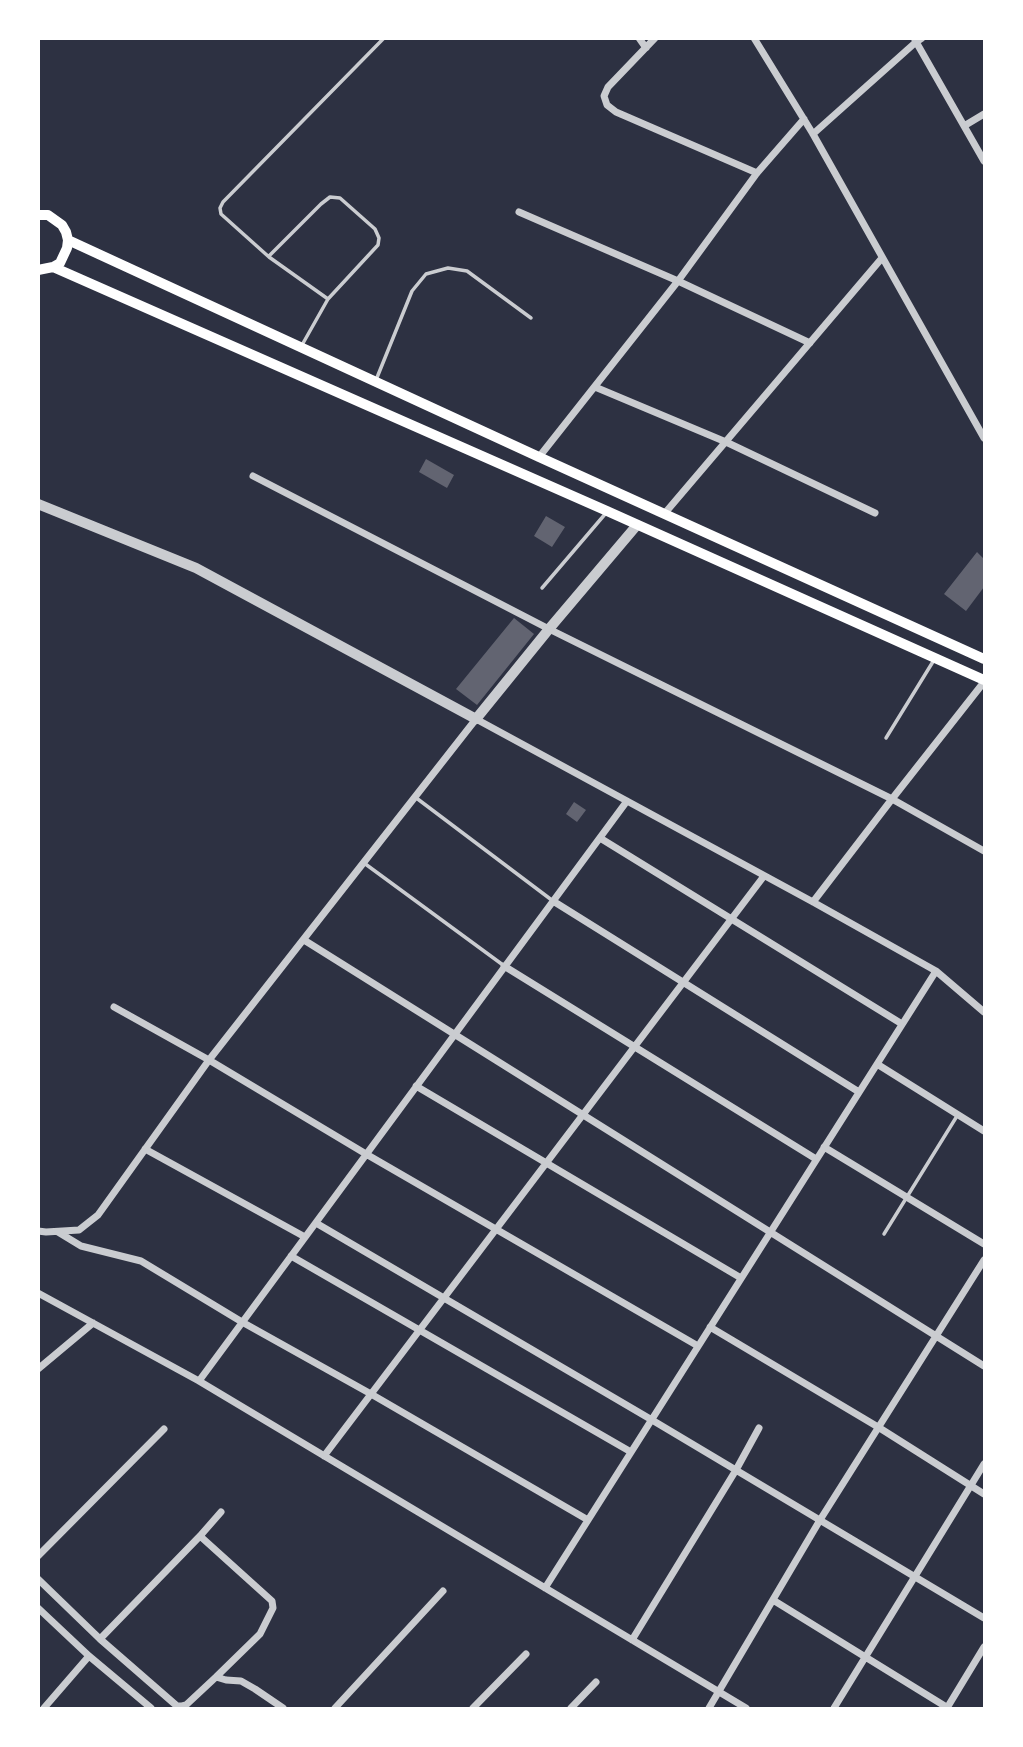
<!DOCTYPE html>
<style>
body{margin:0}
#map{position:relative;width:1023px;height:1747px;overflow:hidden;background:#2d3142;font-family:"DejaVu Sans",sans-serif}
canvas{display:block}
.frame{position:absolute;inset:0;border:40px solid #fff;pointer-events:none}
</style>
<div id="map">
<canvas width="1023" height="1747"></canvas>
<div class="frame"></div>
</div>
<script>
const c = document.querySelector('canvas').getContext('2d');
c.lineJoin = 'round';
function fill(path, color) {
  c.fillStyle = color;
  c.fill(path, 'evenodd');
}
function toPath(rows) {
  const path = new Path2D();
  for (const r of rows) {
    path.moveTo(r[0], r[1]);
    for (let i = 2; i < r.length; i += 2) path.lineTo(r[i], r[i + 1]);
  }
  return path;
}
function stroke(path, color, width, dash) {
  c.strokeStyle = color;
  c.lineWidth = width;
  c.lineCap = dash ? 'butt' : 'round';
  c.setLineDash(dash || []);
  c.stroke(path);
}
fill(toPath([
 [426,459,454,475,447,488,419,472],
 [546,516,565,527,552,547,534,536],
 [977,552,984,559,984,587,966,611,944,594],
 [514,618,534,634,477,705,456,689],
 [574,802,586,810,577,822,566,814]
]), '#626471');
stroke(toPath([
 [269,256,321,204,330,197,340,198,375,229,379,238,378,245,328,299],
 [302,345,328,299,269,257,221,214,220,208,223,202,384,38],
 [376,380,412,291,426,274,448,268,467,271,531,318],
 [542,588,606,513],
 [886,738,934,660],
 [415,797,553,901],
 [364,863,503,965],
 [884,1234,957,1116]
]), '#caccd0', 3.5);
stroke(toPath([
 [639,38,646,48],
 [655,38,608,87,604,96,607,105,616,112,757,173],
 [754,38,813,134,984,438],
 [915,40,984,161],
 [964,126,984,114],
 [813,134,916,42,922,38],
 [519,212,678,281,810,343],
 [595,387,726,442,875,513],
 [539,457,678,281,757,173,804,119],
 [253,476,549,629,892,799,984,851],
 [665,513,882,258],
 [600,838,902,1024],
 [553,901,859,1092],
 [813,902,892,799,984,682],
 [304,940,984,1366],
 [504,966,816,1159],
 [114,1007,209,1060,366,1154,698,1346],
 [877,1064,984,1131],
 [416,1086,741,1278],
 [824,1147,984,1244],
 [145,1149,305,1237],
 [316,1223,652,1420,984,1618],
 [38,1231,46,1232,79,1230,98,1215,209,1060,476,719,813,902,936,971,984,1012],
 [58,1232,81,1246,141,1261,242,1322,371,1394,588,1520],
 [291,1256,631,1452],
 [38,1293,199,1381,746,1708],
 [710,1327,878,1427,984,1494],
 [38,1369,93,1323],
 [199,1381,627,801],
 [324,1456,764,876],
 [38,1556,164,1429],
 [38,1579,100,1639,200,1536,221,1512],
 [545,1588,936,971],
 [773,1600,948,1708],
 [38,1608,89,1656,151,1708],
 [100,1639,177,1706,182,1706,186,1705,216,1677,260,1634,273,1608,272,1601,200,1536],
 [632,1640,736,1470,759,1428],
 [216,1677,226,1680,241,1681,255,1689,283,1708],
 [44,1708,89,1656],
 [335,1708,443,1591],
 [473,1708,526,1654],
 [571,1708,596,1682],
 [709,1708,820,1520,984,1260],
 [834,1708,984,1464],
 [947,1708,984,1647]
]), '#caccd0', 7);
stroke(toPath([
 [38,504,196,568,476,719,549,629,637,525]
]), '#caccd0', 10);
stroke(toPath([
 [38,215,48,215,62,225,66,232,68,240,67,248,60,263,53,267,38,270],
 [68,240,539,457,984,659],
 [53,267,607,511,984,680]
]), '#fff', 10);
</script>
